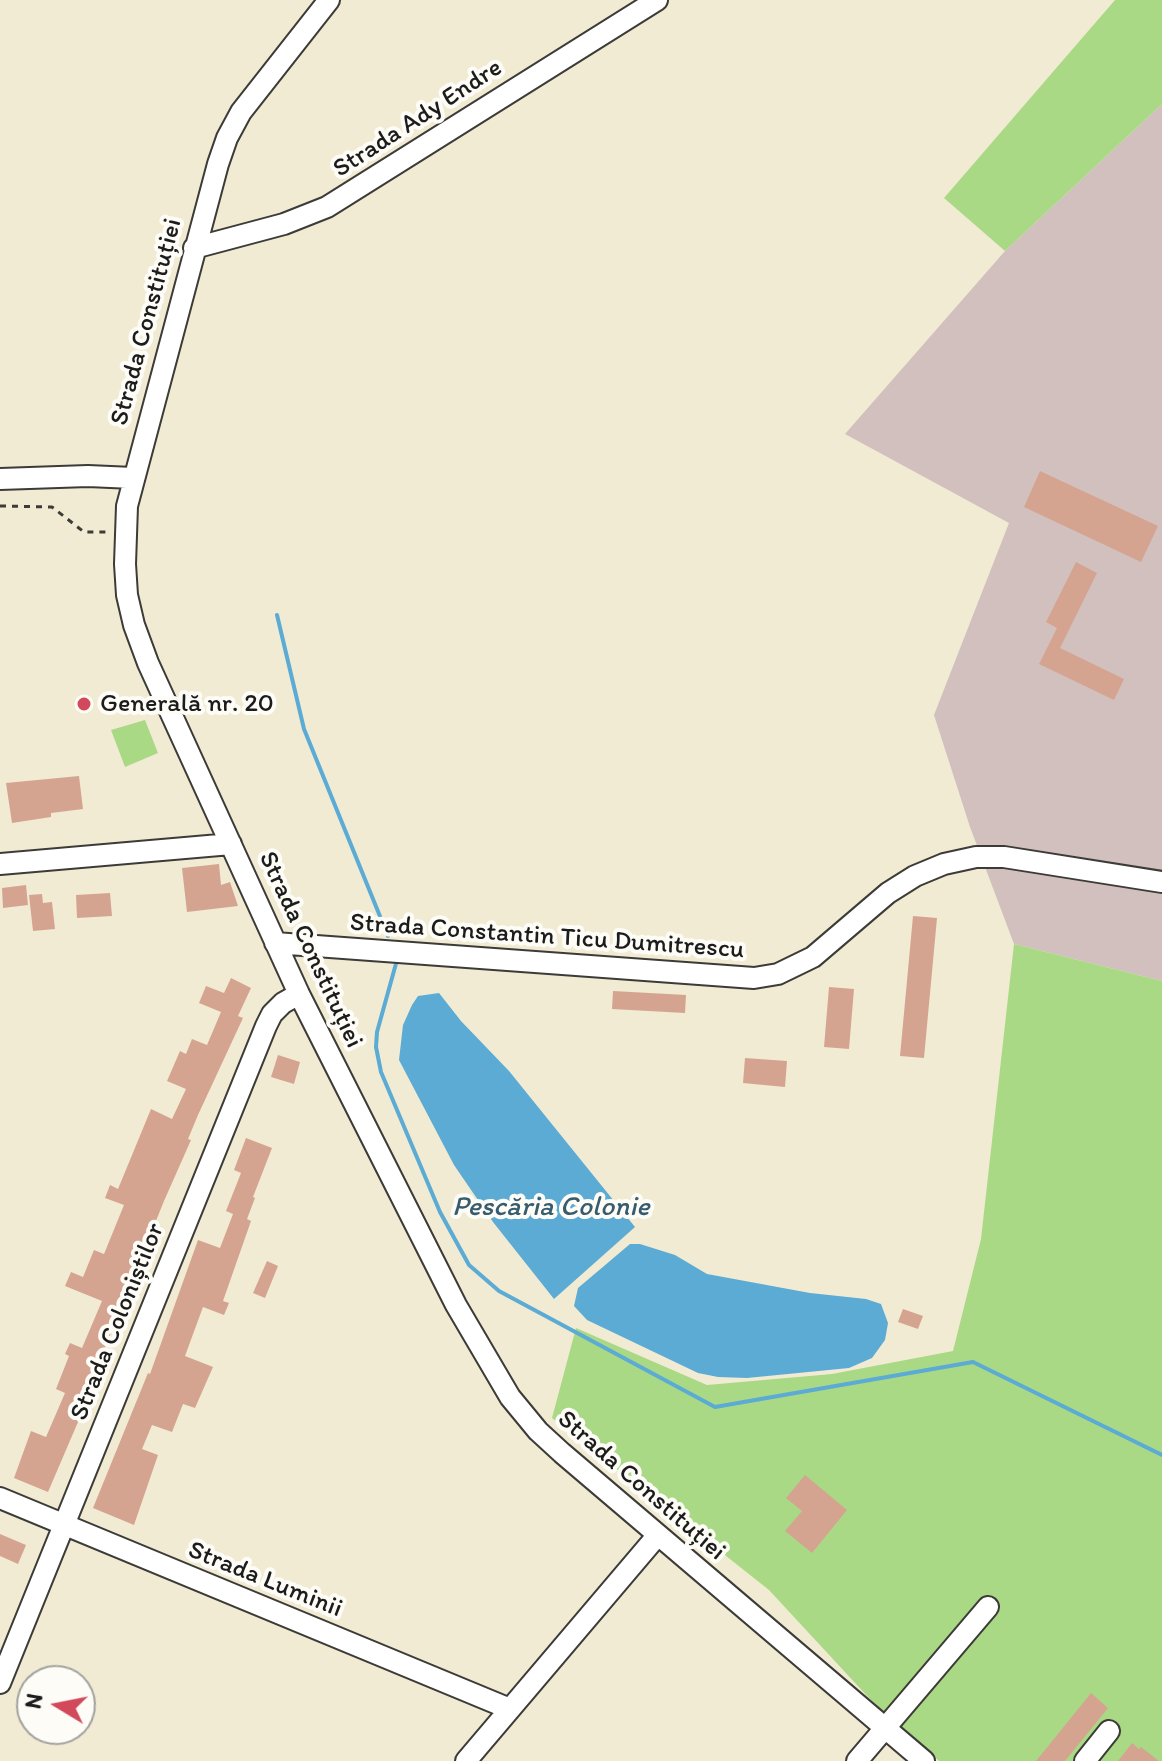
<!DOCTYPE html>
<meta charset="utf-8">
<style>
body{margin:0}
#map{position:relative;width:1162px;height:1761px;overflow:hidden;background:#f1ebd3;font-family:Itim,sans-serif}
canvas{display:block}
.north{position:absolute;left:16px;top:1665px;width:80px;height:80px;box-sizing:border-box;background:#fdfcf7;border:2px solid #a3a29f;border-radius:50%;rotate:280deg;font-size:22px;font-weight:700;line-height:32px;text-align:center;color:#1c1c1c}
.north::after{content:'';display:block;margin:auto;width:28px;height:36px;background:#d1495b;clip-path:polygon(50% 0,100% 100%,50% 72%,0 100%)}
</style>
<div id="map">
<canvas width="1162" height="1761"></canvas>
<div class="north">N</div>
</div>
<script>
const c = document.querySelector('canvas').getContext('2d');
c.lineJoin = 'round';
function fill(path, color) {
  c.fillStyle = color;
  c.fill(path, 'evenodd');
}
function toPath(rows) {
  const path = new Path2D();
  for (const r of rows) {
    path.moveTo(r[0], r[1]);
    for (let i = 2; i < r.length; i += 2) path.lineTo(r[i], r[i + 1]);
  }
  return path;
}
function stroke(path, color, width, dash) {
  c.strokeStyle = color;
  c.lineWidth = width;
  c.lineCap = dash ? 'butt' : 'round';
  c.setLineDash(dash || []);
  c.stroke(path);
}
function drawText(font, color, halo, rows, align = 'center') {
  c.font = font + ' Itim,sans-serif';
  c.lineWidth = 8;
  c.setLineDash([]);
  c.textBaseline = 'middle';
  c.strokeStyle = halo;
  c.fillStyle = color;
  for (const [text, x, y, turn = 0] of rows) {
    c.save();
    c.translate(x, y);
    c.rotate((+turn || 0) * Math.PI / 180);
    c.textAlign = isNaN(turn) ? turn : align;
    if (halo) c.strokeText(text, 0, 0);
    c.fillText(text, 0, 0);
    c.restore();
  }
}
fill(toPath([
 [1162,104,1162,981,1014,944,970,827,934,715,1009,523,845,434,1005,251]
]), '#d1c0bd');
fill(toPath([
 [1115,0,1162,0,1162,104,1005,251,944,198],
 [145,720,158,753,125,767,111,730],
 [1014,944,1162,981,1162,1761,939,1761,869,1698,769,1590,552,1418,576,1328,707,1385,832,1374,953,1351,981,1239]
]), '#aad986');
fill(toPath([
 [439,993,461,1021,509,1071,635,1227,554,1299,493,1222,454,1165,399,1060,403,1025,412,1005,418,996],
 [630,1244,640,1244,675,1255,707,1274,810,1293,866,1299,881,1304,888,1323,885,1340,872,1358,849,1368,747,1378,718,1377,698,1373,587,1320,574,1306,578,1288]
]), '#5babd5');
stroke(toPath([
 [277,615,304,729,388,936],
 [397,960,377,1032,376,1047,381,1072,440,1212,469,1265,499,1291,715,1407,973,1362,1162,1455]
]), '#5babd5', 4);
fill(toPath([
 [1040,471,1158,526,1141,562,1024,507],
 [1076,562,1097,573,1060,648,1124,679,1114,700,1039,664,1057,628,1046,622],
 [79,776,83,809,51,813,51,817,12,823,6,783],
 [219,864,221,885,230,882,238,906,187,912,182,868],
 [26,885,28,905,3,908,2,888],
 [110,893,112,916,77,918,76,895],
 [42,894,43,903,52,902,55,929,33,931,29,895],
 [913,916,937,918,924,1058,900,1056],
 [231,978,251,988,238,1016,243,1018,198,1115,188,1139,191,1140,164,1201,91,1382,94,1383,87,1401,48,1492,14,1478,31,1431,46,1437,65,1393,56,1389,69,1356,65,1354,70,1343,82,1348,102,1301,65,1286,71,1272,83,1277,94,1250,104,1254,124,1205,105,1198,110,1185,118,1189,151,1109,172,1119,186,1089,167,1081,180,1051,186,1054,192,1039,207,1045,221,1012,199,1003,206,986,224,993],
 [829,987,854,989,849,1049,824,1047],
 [613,991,686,995,685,1013,612,1009],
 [278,1055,300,1062,294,1084,271,1077],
 [745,1058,787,1061,785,1087,743,1083],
 [246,1138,272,1148,253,1197,255,1198,247,1219,251,1221,223,1301,229,1303,224,1315,203,1307,185,1356,213,1367,195,1408,183,1404,172,1432,152,1425,142,1449,158,1455,134,1525,93,1508,148,1373,150,1374,198,1240,220,1248,233,1214,226,1211,241,1173,234,1170],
 [267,1261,278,1266,265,1298,253,1293],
 [903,1309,923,1316,918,1329,898,1322],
 [805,1475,847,1510,812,1553,785,1531,802,1511,786,1498],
 [0,1534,26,1545,18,1564,0,1556],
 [1091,1693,1108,1708,1065,1761,1036,1761],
 [1132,1743,1139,1749,1141,1747,1159,1761,1118,1761]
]), '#d5a491');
const minor = toPath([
 [329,0,241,112,227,138,218,164,127,506,125,564,127,595,134,625,148,663,299,994,456,1305,510,1397,538,1431,562,1453,924,1761],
 [194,248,284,224,327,207,657,0],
 [0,479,88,476,133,478],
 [0,864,231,844],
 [275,943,754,978,778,974,813,957,888,893,915,876,944,864,976,857,1004,857,1162,882],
 [0,1498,510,1709],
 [0,1683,266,1026,272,1014,283,1003,299,994],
 [466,1761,657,1536],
 [857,1761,988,1607],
 [1085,1761,1109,1731]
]);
stroke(minor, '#3c3b37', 24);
stroke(toPath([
 [0,506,52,507,84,532,111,532]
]), '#3c3b37', 3, [6, 6]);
stroke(minor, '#fff', 20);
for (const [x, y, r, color] of [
 [84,704,8,"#d1495b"]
]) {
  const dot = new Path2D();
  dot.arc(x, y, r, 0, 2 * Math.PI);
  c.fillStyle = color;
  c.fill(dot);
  stroke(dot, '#fdfcf7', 3);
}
drawText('26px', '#1c1c1c', '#fdfcf7', [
 ["Strada Ady Endre",418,119,-33],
 ["Strada Constituției",147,322,-75],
 ["Strada Constantin Ticu Dumitrescu",547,937,4],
 ["Strada Constituției",310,950,65],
 ["Strada Coloniștilor",118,1322,-68],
 ["Strada Constituției",641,1486,41],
 ["Strada Luminii",265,1580,22]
]);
drawText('26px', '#1c1c1c', '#fdfcf7', [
 ["Generală nr. 20",100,704]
], 'left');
drawText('italic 28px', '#385c6f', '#fdfcf7', [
 ["Pescăria Colonie",551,1208]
]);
</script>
